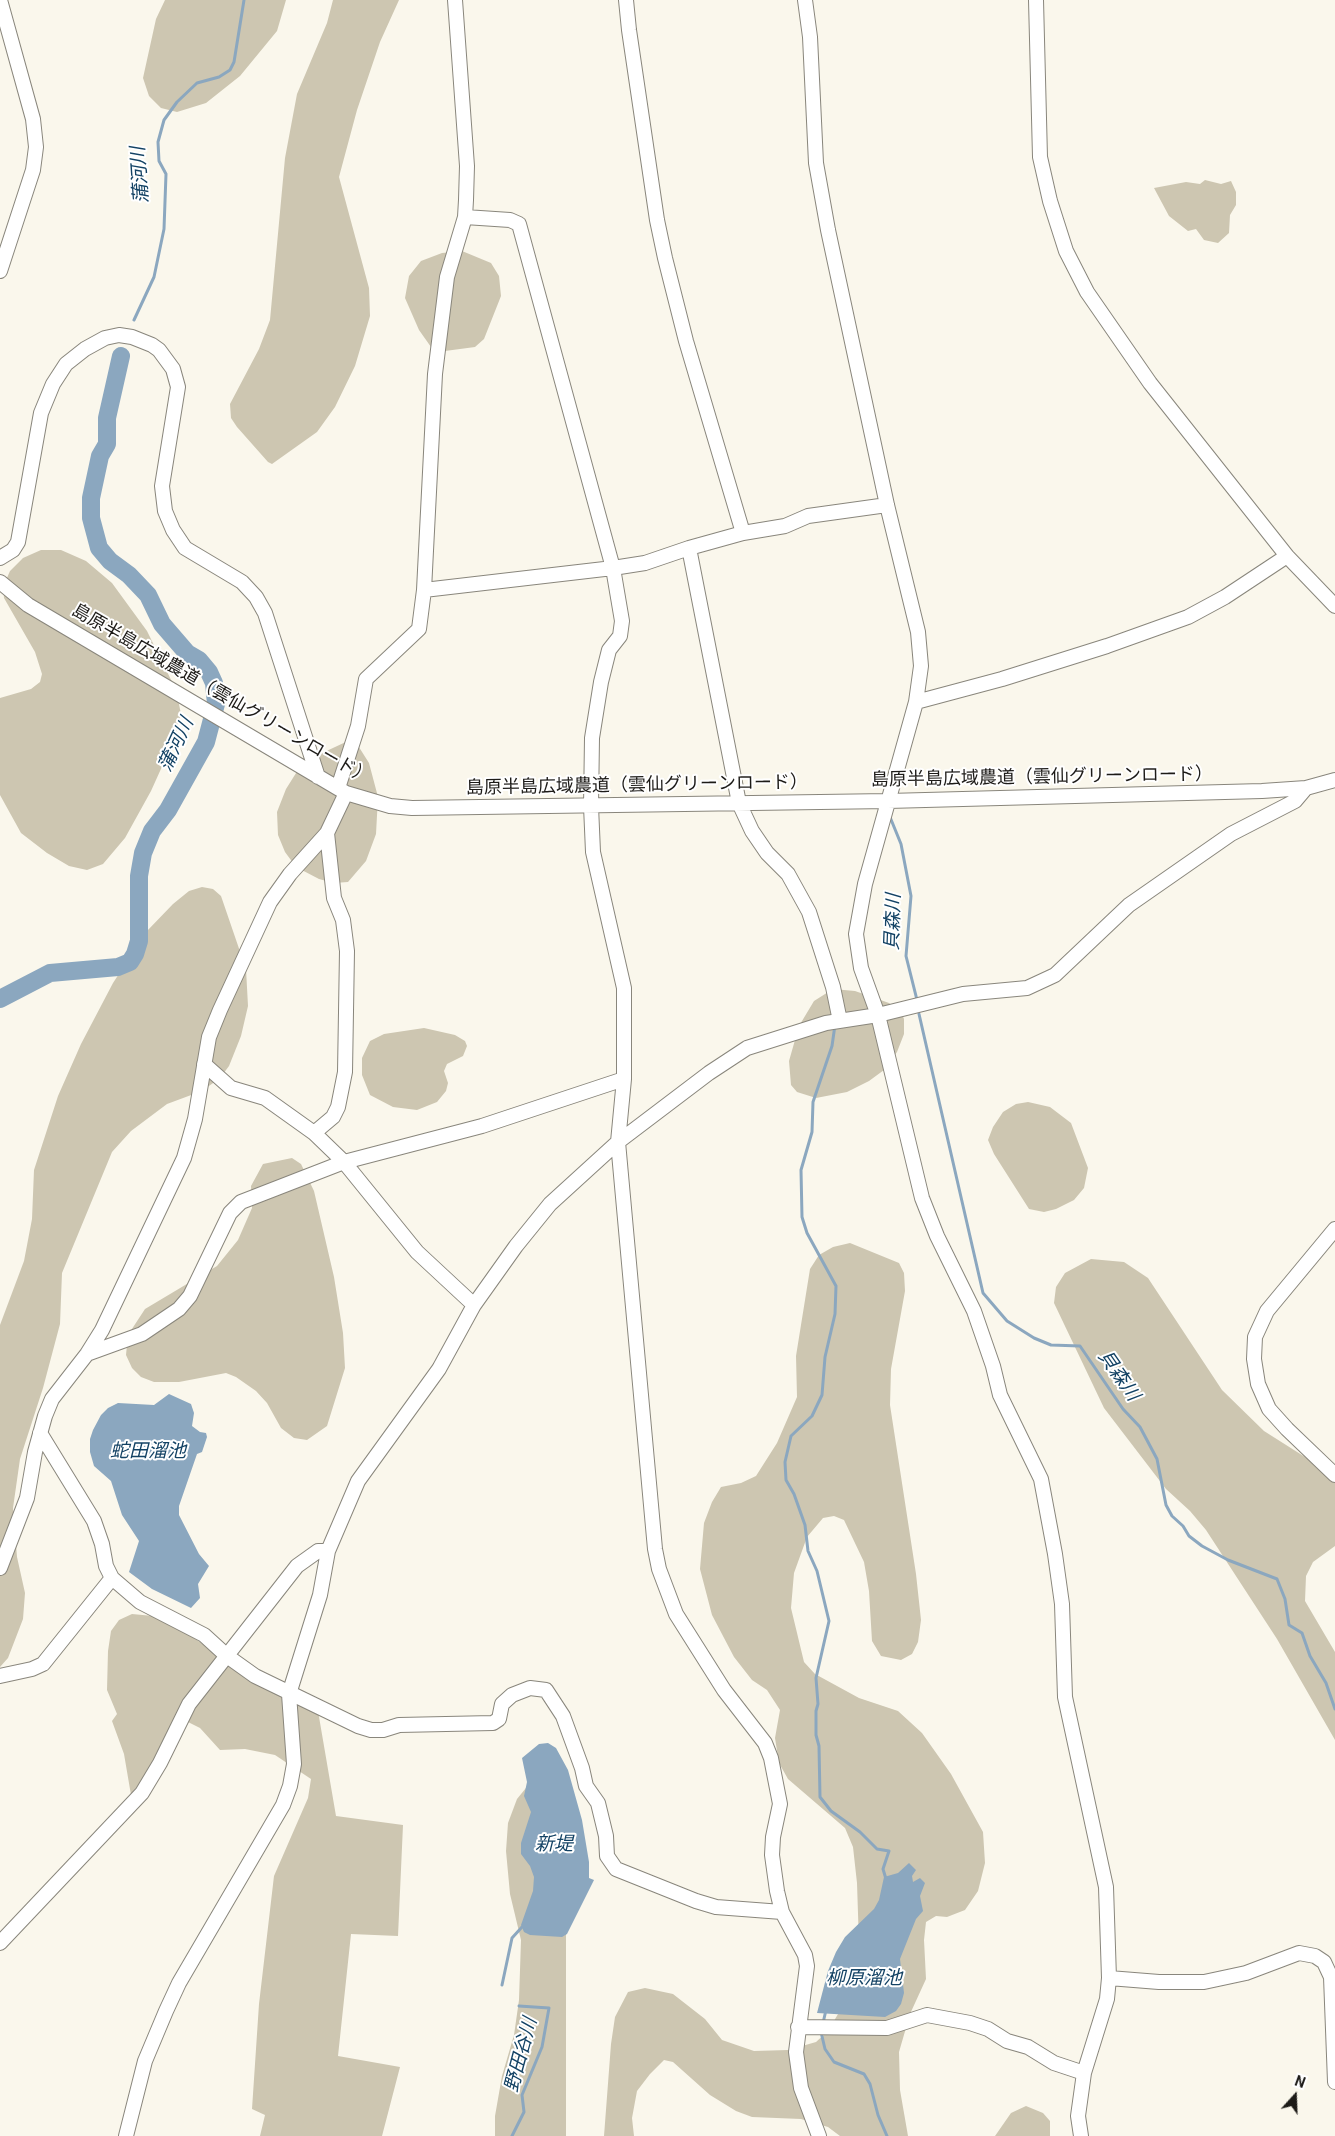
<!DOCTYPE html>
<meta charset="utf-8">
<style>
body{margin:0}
#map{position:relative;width:1335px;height:2136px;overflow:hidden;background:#faf7ec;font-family:Roboto,sans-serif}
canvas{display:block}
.north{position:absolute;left:1270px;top:2071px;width:50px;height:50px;-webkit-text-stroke:4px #fff;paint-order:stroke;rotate:20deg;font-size:14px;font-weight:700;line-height:20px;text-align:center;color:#1d1b18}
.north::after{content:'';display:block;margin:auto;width:18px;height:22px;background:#1d1b18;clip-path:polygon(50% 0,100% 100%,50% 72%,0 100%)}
</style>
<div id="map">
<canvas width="1335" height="2136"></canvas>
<div class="north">N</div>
</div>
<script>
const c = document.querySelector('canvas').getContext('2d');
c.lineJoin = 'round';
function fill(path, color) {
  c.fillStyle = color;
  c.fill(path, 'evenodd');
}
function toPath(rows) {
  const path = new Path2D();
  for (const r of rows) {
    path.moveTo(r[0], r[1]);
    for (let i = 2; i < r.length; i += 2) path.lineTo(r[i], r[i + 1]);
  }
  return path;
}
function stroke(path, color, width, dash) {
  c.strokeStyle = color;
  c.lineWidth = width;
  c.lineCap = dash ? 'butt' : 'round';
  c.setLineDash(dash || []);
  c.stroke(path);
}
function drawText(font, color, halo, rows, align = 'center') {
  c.font = font + ' Roboto,"Noto Sans JP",sans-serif';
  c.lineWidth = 4;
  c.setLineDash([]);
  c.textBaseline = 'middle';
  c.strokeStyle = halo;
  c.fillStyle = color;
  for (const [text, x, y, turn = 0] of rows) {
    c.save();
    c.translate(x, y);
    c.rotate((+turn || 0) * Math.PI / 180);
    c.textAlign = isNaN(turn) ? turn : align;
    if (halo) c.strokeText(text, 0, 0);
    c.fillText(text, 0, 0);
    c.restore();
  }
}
fill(toPath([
 [165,0,286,0,277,31,240,76,206,103,177,112,161,108,149,96,143,78,156,19],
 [333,0,399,0,380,42,357,110,339,177,369,288,370,316,355,366,335,407,317,432,272,464,268,462,237,427,231,418,230,404,259,349,270,320,285,158,297,94,327,23],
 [1205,180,1221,184,1231,181,1236,192,1236,205,1230,215,1229,233,1218,243,1204,240,1196,229,1188,231,1169,216,1154,188,1186,182,1200,184],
 [462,251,491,263,499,276,501,296,484,339,475,347,445,351,431,347,419,330,405,298,409,276,421,261,442,253],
 [41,550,61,550,86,561,112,583,147,631,176,690,181,714,174,740,151,791,125,838,103,864,87,870,69,866,47,853,21,833,0,795,0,698,31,689,40,682,42,674,35,652,4,598,3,587,10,571,23,558],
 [350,740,357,744,369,763,378,797,376,834,366,861,348,882,334,883,319,879,296,867,285,852,278,835,277,812,286,789,303,762],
 [202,887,213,889,221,896,246,969,248,1006,241,1036,229,1066,220,1078,202,1091,167,1104,131,1131,112,1152,62,1273,60,1324,43,1388,20,1459,13,1508,17,1557,25,1593,23,1619,8,1658,0,1667,0,1325,24,1261,32,1219,34,1170,58,1096,81,1044,113,983,147,931,173,904,189,891],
 [833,989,855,991,889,1003,901,1012,904,1019,904,1034,897,1052,884,1070,869,1081,847,1092,816,1098,797,1092,791,1085,789,1061,799,1026,814,1001],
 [424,1028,455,1035,465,1041,467,1046,463,1056,447,1064,444,1071,448,1083,446,1091,437,1102,417,1110,393,1107,370,1095,362,1075,362,1058,370,1041,384,1034],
 [1028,1102,1050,1107,1071,1123,1088,1168,1084,1188,1074,1200,1056,1209,1044,1212,1029,1209,994,1154,988,1140,993,1127,1003,1112,1016,1104],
 [292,1158,301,1164,314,1191,334,1277,343,1333,345,1368,327,1426,307,1440,294,1438,281,1428,267,1403,256,1391,236,1377,226,1373,179,1382,154,1382,141,1377,132,1368,126,1355,128,1335,145,1309,217,1266,238,1240,252,1208,251,1186,263,1164],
 [850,1243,899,1263,904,1273,905,1291,891,1369,890,1405,916,1574,921,1620,918,1642,912,1654,901,1660,881,1656,872,1641,869,1591,864,1562,844,1520,834,1516,823,1518,807,1537,794,1573,791,1608,804,1662,815,1674,859,1698,898,1711,922,1733,951,1774,983,1832,985,1863,978,1891,965,1910,947,1917,936,1916,926,1922,924,1940,926,1979,910,2014,899,2052,900,2090,908,2136,840,2136,828,2127,801,2119,752,2117,736,2111,710,2095,673,2062,664,2060,650,2074,637,2091,632,2118,634,2136,604,2136,611,2044,615,2017,628,1992,645,1988,673,1994,705,2019,722,2040,754,2051,788,2050,816,2042,828,2031,841,2009,859,1944,857,1883,853,1847,845,1828,788,1779,779,1763,775,1738,780,1710,767,1690,752,1680,734,1657,712,1615,700,1569,704,1523,712,1502,721,1487,741,1483,756,1476,777,1443,797,1397,796,1356,810,1269,819,1255,833,1247],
 [1091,1259,1124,1262,1148,1278,1222,1390,1264,1431,1335,1476,1335,1546,1313,1562,1306,1576,1305,1601,1335,1652,1335,1740,1277,1639,1206,1530,1190,1511,1166,1489,1104,1408,1054,1303,1056,1287,1065,1273],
 [132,1614,153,1616,184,1631,264,1687,318,1711,336,1816,403,1825,398,1936,351,1934,338,2056,400,2067,382,2136,260,2136,265,2115,252,2109,259,2004,274,1876,308,1798,311,1779,275,1755,245,1749,220,1750,200,1728,178,1717,154,1764,131,1795,124,1754,112,1721,117,1714,107,1690,108,1651,111,1631,119,1620],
 [530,1783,566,1916,566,2136,495,2136,495,2116,502,2076,514,2035,519,2000,521,1940,510,1894,506,1851,508,1823,517,1799],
 [1026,2106,1043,2113,1050,2121,1050,2136,995,2136,1011,2113]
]), '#cdc6b1');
fill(toPath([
 [169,1394,191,1404,194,1413,192,1426,200,1432,206,1433,207,1437,202,1452,197,1454,179,1506,179,1515,199,1554,209,1566,198,1584,200,1598,191,1608,152,1589,129,1572,139,1541,122,1515,111,1481,94,1466,90,1452,90,1439,93,1430,101,1415,108,1408,118,1403,154,1405],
 [548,1743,556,1748,568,1770,582,1820,589,1862,589,1878,594,1880,567,1934,562,1937,530,1935,524,1932,521,1925,533,1891,534,1877,530,1866,521,1854,521,1843,531,1812,524,1796,527,1782,522,1758,539,1744],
 [909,1863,916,1870,912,1876,913,1882,920,1878,925,1883,920,1896,923,1911,916,1919,900,1959,904,1993,901,2004,896,2011,885,2017,817,2013,828,1971,836,1952,845,1937,874,1909,879,1900,884,1877,898,1873]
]), '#8ba7bf');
stroke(toPath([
 [134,320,154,277,164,229,166,174,159,161,158,142,164,120,177,102,197,83,219,77,230,70,234,62,244,0],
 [890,817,901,844,911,896,906,956,917,1000],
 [919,1014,983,1293,1007,1321,1034,1338,1051,1345,1080,1346,1123,1409,1140,1427,1157,1459,1166,1505,1172,1516,1183,1526,1189,1536,1202,1546,1228,1560,1277,1579,1285,1599,1289,1625,1302,1633,1310,1656,1326,1683,1335,1709],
 [835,1025,832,1046,813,1102,812,1132,801,1170,802,1217,807,1233,836,1286,835,1314,825,1357,822,1395,812,1416,791,1436,785,1462,786,1480,794,1494,805,1525,808,1551,817,1571,829,1621,816,1678,818,1704,816,1711,816,1735,819,1746,820,1797,831,1811,860,1832,877,1849,889,1851,883,1869,886,1879],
 [502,1985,512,1938,522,1927],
 [823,2023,826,2010],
 [821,2032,825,2049,834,2062,864,2074,870,2084,878,2115,887,2136],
 [512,2136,524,2112,522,2095,542,2047,549,2008,519,2006]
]), '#8ba7bf', 3);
stroke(toPath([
 [0,999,50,973,118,967,130,962,135,954,139,941,139,876,143,853,152,831,168,810,206,742,216,704,214,683,209,672,199,660,187,653,162,624,148,595,129,575,110,561,99,548,91,518,91,498,100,456,107,444,107,418,121,356]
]), '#8ba7bf', 18);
const minor = toPath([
 [626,0,629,30,657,220,665,258,686,341,743,533,689,548,739,803,752,831,767,853,788,874,809,912,833,987,840,1021],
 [805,0,810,37,816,163,828,230,887,505,918,632,921,666,916,702,865,884,856,934,861,968,878,1015,922,1198,937,1236,974,1311,993,1366,1000,1395,1041,1479,1055,1554,1062,1604,1065,1697,1106,1887,1109,1978,1107,1999,1084,2073,1078,2116,1081,2136],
 [1036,0,1040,157,1050,201,1066,251,1087,292,1150,383,1287,556,1335,606],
 [465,217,510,220,519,224,613,568,622,621,620,636,609,650,601,682,592,738,591,806,593,852,624,988,624,1079,618,1142,655,1549,659,1569,676,1614,724,1690,765,1743,771,1758,780,1804,773,1837,772,1855,777,1891,782,1912,805,1955,807,1966,796,2052,801,2088,819,2136],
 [0,271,33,170,36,147,33,119,0,0],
 [743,533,785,526,808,516,887,505],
 [0,558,13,550,18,542,41,413,53,384,66,364,85,349,105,338,119,335,132,337,152,345,159,350,173,369,178,387,162,486,165,511,173,530,185,548,242,582,256,597,265,613,318,777],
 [0,582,28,605,346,793,390,806,412,808,888,801,1262,791,1306,788,1335,780],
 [424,590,613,568,645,563,689,548],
 [916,702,1002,679,1107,646,1188,617,1225,597,1287,556],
 [338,788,358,726,366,679,419,629,424,590,435,374,447,277,465,217,466,200,467,166,455,0],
 [204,1064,231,1088,265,1098,314,1133,344,1162,417,1252,474,1305],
 [314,1133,333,1117,338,1107,345,1072,347,951,343,920,334,898,327,833],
 [1335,1229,1267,1311,1255,1337,1254,1359,1258,1384,1269,1409,1287,1429,1335,1475],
 [87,1354,142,1334,179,1309,190,1296,230,1213,241,1202,344,1162,482,1126,624,1079],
 [40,1433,94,1521,102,1544,106,1566,112,1578,140,1602,204,1635,227,1656,255,1676,358,1726,371,1730,383,1730,399,1725,493,1723,499,1719,502,1704,512,1695,530,1688,546,1690,563,1716,582,1768,586,1786,598,1803,606,1836,607,1856,616,1869,696,1901,716,1907,782,1912],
 [0,1568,27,1498,35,1452,45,1416,52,1399,87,1354,102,1330,184,1158,195,1119,209,1037,220,1010,270,902,290,874,327,833,346,793],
 [0,1676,32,1669,43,1664,112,1578],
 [0,1943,142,1793,160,1763,189,1704,297,1566,318,1551,328,1551],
 [1109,1978,1159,1982,1204,1982,1246,1973,1299,1953,1315,1956,1324,1962,1331,1977,1335,2082],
 [798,2027,887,2028,927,2015,970,2023,988,2029,1007,2041,1028,2047,1054,2063,1084,2073],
 [126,2136,145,2061,166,2011,179,1983,283,1805,290,1786,294,1764,289,1694,320,1595,328,1551,358,1481,439,1369,474,1305,516,1246,550,1204,618,1142,709,1073,747,1048,826,1023,878,1015,963,994,1027,988,1055,975,1129,905,1231,834,1295,801,1306,788]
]);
stroke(minor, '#89867c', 16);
stroke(minor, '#fff', 14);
drawText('18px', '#1d1b18', '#fff', [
 ["島原半島広域農道（雲仙グリーンロード）",221,695,30],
 ["島原半島広域農道（雲仙グリーンロード）",1042,778,-1],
 ["島原半島広域農道（雲仙グリーンロード）",637,786,-1]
]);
drawText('italic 19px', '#134264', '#fff', [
 ["蒲河川",141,175,-94],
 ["蒲河川",177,745,-65],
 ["貝森川",894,922,-88],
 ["貝森川",1118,1376,55],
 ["蛇田溜池",148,1452],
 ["新堤",554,1845],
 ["柳原溜池",864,1979],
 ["野田谷川",522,2055,-75]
]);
</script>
